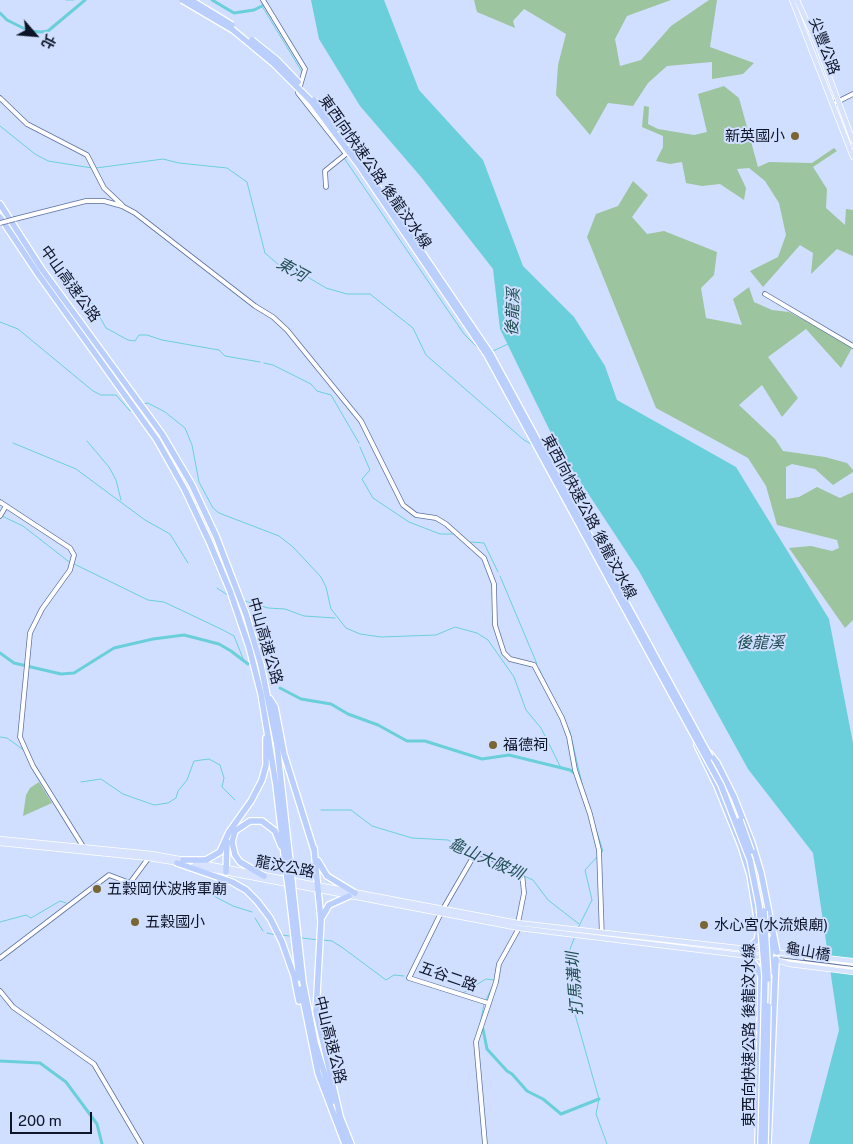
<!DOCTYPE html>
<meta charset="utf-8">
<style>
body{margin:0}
#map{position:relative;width:853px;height:1144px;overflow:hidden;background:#d0dfff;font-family:"Public Sans","Noto Sans TC",sans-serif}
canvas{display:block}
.north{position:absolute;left:10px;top:10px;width:50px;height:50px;-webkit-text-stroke:4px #d0dfff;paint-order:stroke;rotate:117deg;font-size:14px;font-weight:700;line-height:20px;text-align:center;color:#0e1528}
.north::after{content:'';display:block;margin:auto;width:18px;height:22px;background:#0e1528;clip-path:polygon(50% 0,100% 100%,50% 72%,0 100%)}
.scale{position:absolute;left:10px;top:1112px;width:82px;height:22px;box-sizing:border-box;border:2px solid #0e1528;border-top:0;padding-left:6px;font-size:15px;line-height:18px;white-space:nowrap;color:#0e1528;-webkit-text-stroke:4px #d0dfff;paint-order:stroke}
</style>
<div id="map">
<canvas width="853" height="1144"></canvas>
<div class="north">北</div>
<div class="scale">200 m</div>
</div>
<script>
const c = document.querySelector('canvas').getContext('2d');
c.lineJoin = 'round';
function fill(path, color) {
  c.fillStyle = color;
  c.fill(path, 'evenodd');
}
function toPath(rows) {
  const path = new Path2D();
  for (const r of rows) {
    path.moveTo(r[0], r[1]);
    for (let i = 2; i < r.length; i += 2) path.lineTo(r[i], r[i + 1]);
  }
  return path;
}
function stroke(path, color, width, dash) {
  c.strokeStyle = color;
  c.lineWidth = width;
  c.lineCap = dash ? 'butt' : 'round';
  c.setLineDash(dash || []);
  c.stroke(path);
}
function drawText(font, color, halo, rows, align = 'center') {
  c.font = font + ' "Public Sans","Noto Sans TC",sans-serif';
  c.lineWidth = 4;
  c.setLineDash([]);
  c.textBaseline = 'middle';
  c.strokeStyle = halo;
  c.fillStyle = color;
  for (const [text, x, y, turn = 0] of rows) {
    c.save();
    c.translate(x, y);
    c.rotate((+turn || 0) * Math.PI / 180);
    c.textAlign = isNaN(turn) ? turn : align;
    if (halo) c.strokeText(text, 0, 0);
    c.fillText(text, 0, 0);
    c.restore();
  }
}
fill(toPath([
 [474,0,671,0,627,16,615,39,620,66,641,60,671,26,709,0,717,0,710,47,754,63,743,74,712,79,712,62,667,66,648,83,633,106,608,103,590,135,556,95,558,65,566,34,524,9,513,21,515,28,477,12],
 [724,86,739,98,758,167,769,162,812,163,834,148,837,151,813,167,827,189,826,208,845,225,846,209,853,210,853,256,837,249,811,274,813,253,800,245,763,287,750,271,778,257,786,235,779,203,765,181,749,168,737,169,746,188,744,200,720,184,702,186,686,183,682,162,670,164,656,161,663,147,663,136,642,127,644,106,649,107,648,124,658,129,694,135,707,132,698,94],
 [633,181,648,195,632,217,647,234,664,231,717,252,714,275,701,288,706,318,742,325,733,299,749,287,754,302,772,310,789,312,853,346,841,368,806,329,768,357,798,398,782,417,762,385,739,405,775,439,783,451,825,457,847,463,853,470,853,472,833,485,815,469,792,464,786,467,786,499,799,497,817,487,840,498,853,492,853,620,845,628,789,548,811,546,832,551,839,548,837,540,777,525,766,486,748,458,656,408,587,237,596,214,618,206],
 [39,782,52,803,23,816,26,795,30,788]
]), '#9cc49e');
fill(toPath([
 [311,0,384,0,419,90,483,160,523,266,574,317,605,366,617,400,736,467,829,619,853,743,853,1144,809,1144,839,1030,813,853,748,769,639,571,568,463,549,429,500,329,493,269,421,177,360,106,319,39]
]), '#6bcfdb');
stroke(toPath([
 [66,0,74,0],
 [262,6,302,72],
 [0,126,35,154,48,161,92,168],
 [344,158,464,334,482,352],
 [96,168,163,159,179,163,227,168,247,182,265,253,280,266,306,276,326,288,347,294,370,294,413,328,426,355,524,440,533,445],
 [74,283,92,303,106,328,128,340,135,341,139,335,147,335,162,340,219,350,225,356,260,362],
 [0,322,18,329,93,391,101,395,116,395,130,411,133,409],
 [491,352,508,344],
 [264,363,273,365,311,384,317,391,331,395,359,443],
 [143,404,148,403,165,412,185,428,192,445,199,482,213,508,219,513,279,536,293,547,321,577,326,587,331,609,346,628,360,634,381,637,436,635,455,627,477,633,488,640,514,677,526,710,541,728,561,768],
 [87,441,109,467,116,480,121,500],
 [13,443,76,469,145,520,170,534,188,563],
 [542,446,560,447],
 [360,447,370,470,362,479,373,498,409,522,440,534,454,534],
 [2,516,23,526,68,561,148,600,164,602,223,630,234,636,244,661],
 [471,542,484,543,498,572],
 [500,576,537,664],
 [217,588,229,596],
 [242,600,268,608,285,609,304,616,335,618],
 [539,669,570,732,583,788],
 [0,737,7,738,25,751],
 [81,782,101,779,123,794,154,805,168,803,176,798,178,791,187,780,194,761,209,759,220,765,224,778,222,787,235,800],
 [321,810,351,810,372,826,412,838,448,840,503,866],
 [593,820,603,851,601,853],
 [524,876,533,880,548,900,579,924],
 [185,894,202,890,233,906,252,912],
 [255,918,263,931],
 [0,922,26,915,31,918,60,901,66,903],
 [578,928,592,900,585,870,598,856],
 [267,933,276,935],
 [282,935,289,936],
 [575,936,570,949,573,1007,599,1099,596,1114,607,1144],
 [302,938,319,940],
 [323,940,332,941,343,948,386,980,394,975,404,976],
 [463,993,486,979,494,980],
 [486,1000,494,983],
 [480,1024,484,1004]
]), '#6bcfdb', 1);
stroke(toPath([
 [212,0,234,13,254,10,262,6],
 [0,13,7,20,29,31,41,32,48,31,85,0],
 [0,653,14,663,61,674,74,673,114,648,153,639,184,635,219,644,231,651,248,664],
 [280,688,301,699,331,704,348,714,378,725,407,741,425,741,482,759,509,755,570,770,579,776],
 [483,1029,487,1049,507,1071,512,1074,527,1091,543,1099,561,1114,599,1099],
 [0,1061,40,1063,66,1082,97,1124,102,1144]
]), '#6bcfdb', 3);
const minor = toPath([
 [263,0,305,69,298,93,346,154,325,171,326,187],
 [0,98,27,124,87,155,104,188,122,205],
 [833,104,853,94],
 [15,219,86,201,104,201,122,206,135,213,255,306,273,317,287,330,361,421,403,505,416,515,436,518,446,524,484,558,494,584,495,625,504,653,510,659,534,665,562,718,569,737,575,770,590,814,599,850,602,938],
 [765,294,853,346],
 [0,502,70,548,74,555,70,570,42,609,30,633,20,737,33,766,84,848],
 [0,516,6,506],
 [443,909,472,859,480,853,522,873,524,893,518,923],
 [441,913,409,978,488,1003],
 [0,958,109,875,130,883,150,856],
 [806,958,853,964],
 [779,960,853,969],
 [0,991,13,1007,94,1064,141,1144],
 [485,1144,476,1042,496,982,499,964,519,928]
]);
const major = toPath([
 [792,0,853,157],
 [797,0,818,46,853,141],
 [0,839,152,854,185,860],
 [0,843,149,858,179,863],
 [195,862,518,923,853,961],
 [193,866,519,928,766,958],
 [773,959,789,964,853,972]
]);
const highway = toPath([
 [0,204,41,268,162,434,192,485,216,536,246,614,261,665,277,745,291,870],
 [0,217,38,274,157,440,185,490,209,541,230,591,249,647,261,694,276,785,286,871],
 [270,699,275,707,284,754,314,850],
 [697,745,717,786,741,846,750,875,759,930],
 [709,753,717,763,734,797,752,843,761,873,777,952],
 [314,848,321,921,316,1012,340,1116],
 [183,860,206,860,220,852,229,832,251,801,262,780,266,765,266,738],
 [318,861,327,876,355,893],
 [177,863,232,882,246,890,257,901,270,918,282,942,294,976,299,1001],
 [226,872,227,842],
 [264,876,240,862,235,855,232,842,235,831,250,821,262,821,275,831,281,846],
 [293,892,303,982,315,1043,333,1101],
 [289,893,299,978],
 [322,917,329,905,349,896],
 [772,939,770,959,773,972],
 [742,950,751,946,757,940,759,931],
 [747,956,756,966,761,976,758,1144],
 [761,976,763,966],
 [301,989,318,1073,345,1144],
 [339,1114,351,1144],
 [768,1144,776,959]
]);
stroke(minor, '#5d71a0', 5.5);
stroke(major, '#fff', 6);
stroke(highway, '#fff', 8);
stroke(minor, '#fff', 4);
stroke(major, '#d6e2fe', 4.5);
stroke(highway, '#bacffe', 5.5);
const minorBridge = toPath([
 [0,223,15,219]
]);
const highwayBridge = toPath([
 [182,0,233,30,274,64,311,101,358,164,487,355,721,785,750,860,759,905,765,976,761,1144],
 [191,0,232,25],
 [252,40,277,60,298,82],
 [314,100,337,128],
 [351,148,490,353,710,757],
 [740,820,751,851],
 [291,870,293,892],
 [286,871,289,893],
 [764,911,768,979],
 [765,1144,768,1006]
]);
stroke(minorBridge, '#5d71a0', 5.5, []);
stroke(highwayBridge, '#fff', 8, []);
stroke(minorBridge, '#fff', 4);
stroke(highwayBridge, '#bacffe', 5.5);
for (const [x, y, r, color] of [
 [795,136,5,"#7a6534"],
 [493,745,5,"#7a6534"],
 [97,889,5,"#7a6534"],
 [135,922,5,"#7a6534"],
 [704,925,5,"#7a6534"]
]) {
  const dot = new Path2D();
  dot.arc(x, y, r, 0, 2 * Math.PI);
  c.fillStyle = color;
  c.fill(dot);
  stroke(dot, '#d0dfff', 2);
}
drawText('15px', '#0e1528', '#d0dfff', [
 ["尖豐公路",824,46,69],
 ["東西向快速公路 後龍汶水線",375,172,55],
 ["中山高速公路",70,284,54],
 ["東西向快速公路 後龍汶水線",589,517,62],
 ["中山高速公路",265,641,74],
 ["龍汶公路",285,867,11],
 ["龜山橋",808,952,10],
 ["五谷二路",448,977,19],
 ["東西向快速公路 後龍汶水線",749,1035,-90],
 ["中山高速公路",330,1040,76]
]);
drawText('15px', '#0e1528', '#d0dfff', [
 ["新英國小",785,136,"right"],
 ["福德祠",503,745],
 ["五穀岡伏波將軍廟",107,889],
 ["五穀國小",145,922],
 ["水心宮(水流娘廟)",714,925]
], 'left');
drawText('italic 16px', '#224f54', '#d0dfff', [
 ["東河",292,270,29],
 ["後龍溪",513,312,-88],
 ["後龍溪",760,643],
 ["龜山大陂圳",486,859,24],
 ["打馬溝圳",575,984,-94]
]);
</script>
